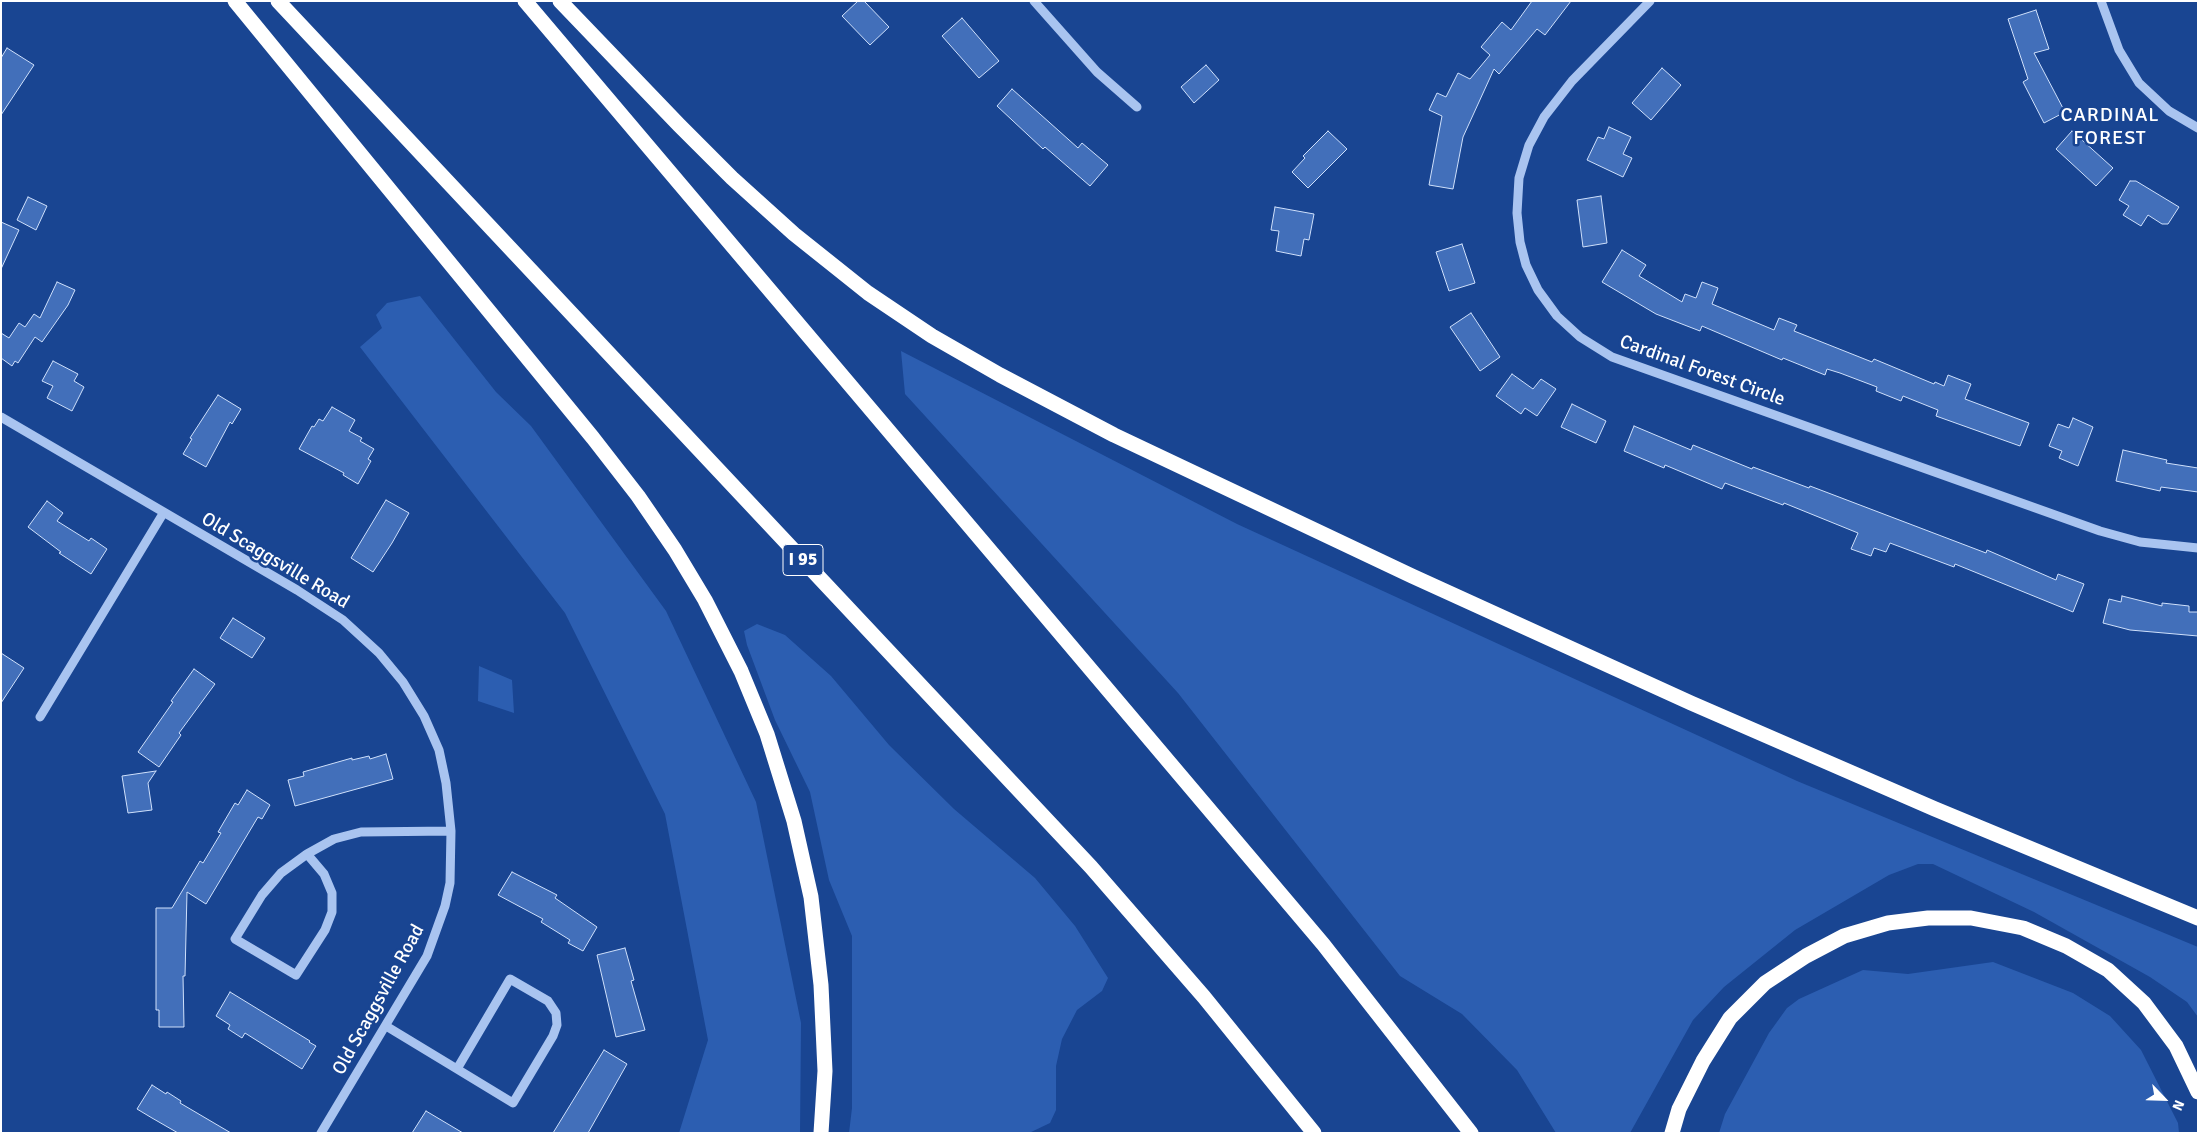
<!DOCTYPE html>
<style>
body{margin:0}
#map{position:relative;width:2199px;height:1134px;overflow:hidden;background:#194592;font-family:Signika,sans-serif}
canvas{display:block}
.frame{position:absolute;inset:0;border:2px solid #fff;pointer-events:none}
.north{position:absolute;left:2139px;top:1074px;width:50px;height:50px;-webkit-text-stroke:4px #194592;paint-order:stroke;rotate:114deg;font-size:14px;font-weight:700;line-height:20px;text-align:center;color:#fff}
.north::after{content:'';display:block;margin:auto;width:18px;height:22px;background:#fff;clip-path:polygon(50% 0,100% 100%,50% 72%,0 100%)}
</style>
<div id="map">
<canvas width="2199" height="1134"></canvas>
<div class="frame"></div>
<div class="north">N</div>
</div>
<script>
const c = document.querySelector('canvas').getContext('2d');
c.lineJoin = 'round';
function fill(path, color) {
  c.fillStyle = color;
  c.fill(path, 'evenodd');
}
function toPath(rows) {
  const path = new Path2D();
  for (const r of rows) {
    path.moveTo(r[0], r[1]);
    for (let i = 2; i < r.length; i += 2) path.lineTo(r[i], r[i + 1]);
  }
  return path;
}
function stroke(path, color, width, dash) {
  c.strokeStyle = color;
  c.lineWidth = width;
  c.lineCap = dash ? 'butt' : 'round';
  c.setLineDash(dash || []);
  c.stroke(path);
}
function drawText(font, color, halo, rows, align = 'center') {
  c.font = font + ' Signika,sans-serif';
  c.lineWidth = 5;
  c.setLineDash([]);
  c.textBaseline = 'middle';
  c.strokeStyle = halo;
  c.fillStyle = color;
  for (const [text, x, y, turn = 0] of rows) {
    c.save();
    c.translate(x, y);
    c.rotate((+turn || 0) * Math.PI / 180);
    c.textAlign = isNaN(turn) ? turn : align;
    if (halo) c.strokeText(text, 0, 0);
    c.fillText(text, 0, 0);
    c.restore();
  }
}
fill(toPath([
 [420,296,496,392,531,426,666,611,756,802,801,1023,800,1133,679,1133,708,1040,665,814,565,613,360,347,382,328,376,315,387,303],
 [901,351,1237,524,1797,781,2198,947,2198,1017,2187,1002,2150,977,2034,912,1933,864,1918,864,1889,875,1795,930,1724,987,1693,1020,1630,1133,1556,1133,1517,1070,1462,1014,1400,976,1178,693,905,394],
 [757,624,785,635,831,676,889,745,954,809,1035,878,1075,926,1108,978,1102,991,1077,1010,1062,1039,1056,1066,1056,1110,1050,1123,1029,1133,849,1133,852,1108,852,936,829,880,810,792,775,720,747,645,744,631],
 [479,666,512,680,514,713,478,701],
 [1993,962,2073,993,2110,1016,2141,1050,2178,1123,2179,1133,1719,1133,1725,1114,1769,1033,1787,1008,1799,999,1863,970,1908,974]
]), '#2c5eb1');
const building = toPath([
 [858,1,864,1,889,27,870,45,842,16,858,1],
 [1532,1,1571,1,1545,35,1537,29,1499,74,1494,69,1463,137,1453,189,1429,185,1442,116,1429,110,1437,93,1446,97,1458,73,1470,79,1490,55,1481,47,1502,22,1511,30,1532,1],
 [2036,10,2049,49,2034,53,2065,112,2044,123,2023,82,2028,79,2008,19,2036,10],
 [962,18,999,61,979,78,942,36,962,18],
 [7,48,34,65,1,115,1,58,7,48],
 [1206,65,1219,80,1194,103,1181,87,1206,65],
 [1662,68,1681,85,1651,120,1632,103,1662,68],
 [1012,89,1078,148,1082,143,1108,165,1090,186,1045,147,1043,149,997,106,1012,89],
 [1609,127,1631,137,1623,154,1632,158,1623,177,1587,160,1598,137,1604,139,1609,127],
 [1328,131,1347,149,1308,188,1292,172,1305,158,1303,156,1328,131],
 [2072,131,2113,168,2096,186,2056,149,2072,131],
 [2130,181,2136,181,2179,207,2168,224,2162,224,2148,215,2141,226,2123,215,2129,206,2119,200,2130,181],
 [1601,196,1607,243,1583,247,1577,200,1601,196],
 [28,197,47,206,36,230,17,220,28,197],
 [1275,207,1314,214,1309,240,1304,239,1301,256,1276,251,1279,231,1271,230,1275,207],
 [1,222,19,230,1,269,1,222],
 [1462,244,1475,283,1449,291,1436,252,1462,244],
 [1622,250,1646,265,1639,276,1682,302,1685,294,1696,298,1702,282,1718,288,1712,304,1774,330,1779,318,1797,325,1794,331,1872,362,1874,359,1934,384,1935,382,1944,386,1948,375,1971,384,1965,399,2029,423,2020,446,1936,416,1938,410,1903,396,1901,401,1876,391,1877,387,1840,373,1827,369,1825,375,1783,358,1782,360,1702,326,1700,331,1656,314,1602,282,1622,250],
 [57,282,75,290,68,305,42,342,35,337,18,363,15,361,12,366,1,358,1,333,9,338,19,323,25,327,34,314,40,318,57,282],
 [1471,313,1500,357,1480,371,1450,327,1471,313],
 [53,361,78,374,74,381,84,387,72,411,47,398,53,386,42,381,53,361],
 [1512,374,1533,389,1541,379,1556,389,1537,416,1525,408,1521,414,1496,396,1512,374],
 [218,395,241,409,232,424,230,422,206,467,183,454,192,439,190,438,218,395],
 [1572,404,1606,421,1596,443,1561,427,1572,404],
 [332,407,355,420,349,431,362,438,360,441,374,449,368,459,371,461,358,484,343,475,344,473,299,449,312,426,314,427,319,419,323,421,332,407],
 [2073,418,2093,427,2078,466,2059,458,2062,451,2049,446,2058,424,2069,428,2073,418],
 [1634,426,1691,450,1693,445,1752,469,1753,467,1809,488,1810,486,1986,553,1987,550,2056,580,2058,574,2084,584,2073,612,1955,564,1954,567,1890,543,1886,552,1874,548,1871,556,1851,549,1858,533,1784,503,1783,505,1725,483,1722,489,1665,465,1664,468,1624,451,1634,426],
 [2123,450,2167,460,2166,463,2198,468,2198,492,2161,487,2160,491,2116,481,2123,450],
 [386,500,409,513,392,543,373,572,351,558,386,500],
 [47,501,63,513,57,521,89,541,91,538,107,549,91,574,59,553,61,552,28,527,47,501],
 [2122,596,2162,606,2162,603,2189,606,2189,612,2198,612,2198,636,2130,630,2103,623,2109,599,2121,602,2122,596],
 [233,618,265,638,252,658,220,638,233,618],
 [1,653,24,668,1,703,1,653],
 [194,669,215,684,179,733,181,735,159,767,138,752,173,702,171,701,194,669],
 [386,754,393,779,295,806,288,780,304,776,303,772,352,758,352,760,369,756,370,759,386,754],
 [156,771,148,783,152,810,128,813,122,776,156,771],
 [247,790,270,805,262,819,258,817,206,904,187,892,185,976,183,976,184,1027,159,1027,159,1010,156,1010,156,908,172,908,200,861,203,863,221,833,218,832,235,803,238,805,247,790],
 [512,872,557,895,555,898,597,927,583,951,568,943,570,940,541,922,543,919,498,895,512,872],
 [625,948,634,980,631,981,645,1030,616,1037,597,955,625,948],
 [230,992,310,1041,309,1042,316,1046,302,1069,245,1033,242,1038,228,1029,230,1025,216,1016,230,992],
 [604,1050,627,1064,588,1133,553,1133,604,1050],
 [152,1085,166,1094,167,1092,181,1101,180,1103,231,1133,178,1133,152,1118,137,1109,152,1085],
 [426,1111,463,1133,412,1133,426,1111]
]);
fill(building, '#426fba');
stroke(building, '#cfe0fb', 1);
stroke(toPath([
 [1034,1,1097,72,1137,107],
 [1650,1,1572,81,1544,117,1529,145,1519,178,1517,213,1520,242,1526,265,1538,290,1557,316,1580,337,1612,357,2100,531,2140,542,2198,548],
 [2101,1,2119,50,2139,83,2169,111,2198,128],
 [1,417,297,590,343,620,379,653,403,682,424,716,439,750,446,783,451,831,450,883,445,906,427,956,321,1133],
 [40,717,164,512],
 [307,854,324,874,332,893,332,912,325,930,296,975,235,939,262,895,281,873,307,854,334,839,361,832,451,831],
 [386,1026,457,1069,510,979,548,1001,556,1013,557,1025,553,1036,513,1103,457,1069]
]), '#a9c4f0', 9);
stroke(toPath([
 [235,1,593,438,638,496,675,550,705,600,741,671,767,734,794,821,811,897,821,985,825,1071,821,1133],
 [278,1,1091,867,1204,997,1314,1133],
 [525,1,1323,944,1471,1133],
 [560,1,679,125,732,178,794,234,868,293,932,336,1000,375,1114,435,1412,576,1691,703,1935,809,2198,918],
 [1672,1133,1679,1109,1703,1061,1730,1018,1765,983,1806,956,1844,936,1888,923,1928,918,1971,918,2023,928,2066,946,2108,970,2144,1003,2176,1046,2198,1092]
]), '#fff', 15);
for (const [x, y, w] of [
 [803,560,40]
]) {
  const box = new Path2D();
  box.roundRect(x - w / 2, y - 15.5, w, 31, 4);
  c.fillStyle = '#194592';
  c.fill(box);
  stroke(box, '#fff', 1);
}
drawText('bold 18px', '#fff', null, [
 ["I 95",803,560]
]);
drawText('19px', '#fff', '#194592', [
 ["Cardinal Forest Circle",1702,371,20],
 ["Old Scaggsville Road",275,561,31],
 ["Old Scaggsville Road",379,1000,-61]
]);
c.letterSpacing = '1px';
drawText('20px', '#fff', '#194592', [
 ["CARDINAL",2110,116],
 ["FOREST",2110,139]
]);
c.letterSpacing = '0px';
</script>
